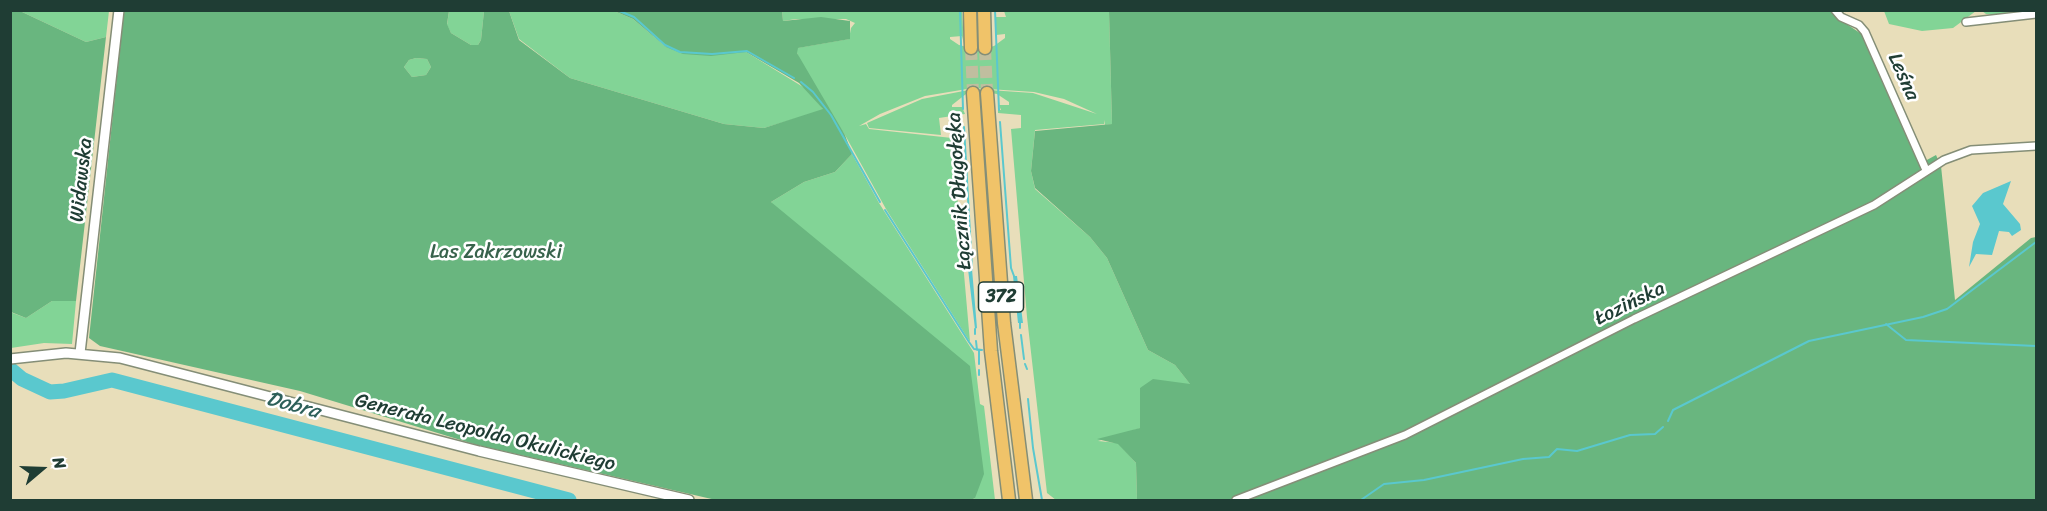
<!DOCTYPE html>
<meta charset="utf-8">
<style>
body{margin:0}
#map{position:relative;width:2047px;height:511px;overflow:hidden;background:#e8deba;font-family:Sriracha,sans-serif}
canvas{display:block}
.frame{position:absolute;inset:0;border:12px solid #1f3d34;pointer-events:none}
.north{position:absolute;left:12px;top:439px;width:60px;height:60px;-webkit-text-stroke:4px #fff;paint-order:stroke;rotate:71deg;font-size:16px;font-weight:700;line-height:24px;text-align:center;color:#1f3d34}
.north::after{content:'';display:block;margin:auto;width:21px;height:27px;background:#1f3d34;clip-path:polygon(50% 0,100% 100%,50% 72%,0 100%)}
</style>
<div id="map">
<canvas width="2047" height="511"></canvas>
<div class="frame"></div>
<div class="north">N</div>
</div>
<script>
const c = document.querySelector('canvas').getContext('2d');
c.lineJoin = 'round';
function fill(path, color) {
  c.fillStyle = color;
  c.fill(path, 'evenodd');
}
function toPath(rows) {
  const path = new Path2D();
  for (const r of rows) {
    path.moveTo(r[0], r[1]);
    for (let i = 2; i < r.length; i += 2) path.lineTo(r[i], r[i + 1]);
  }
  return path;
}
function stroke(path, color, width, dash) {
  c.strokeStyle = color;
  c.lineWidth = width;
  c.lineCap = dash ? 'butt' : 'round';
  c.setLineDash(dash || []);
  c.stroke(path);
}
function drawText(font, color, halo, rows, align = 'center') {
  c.font = font + ' Sriracha,sans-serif';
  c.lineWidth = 5;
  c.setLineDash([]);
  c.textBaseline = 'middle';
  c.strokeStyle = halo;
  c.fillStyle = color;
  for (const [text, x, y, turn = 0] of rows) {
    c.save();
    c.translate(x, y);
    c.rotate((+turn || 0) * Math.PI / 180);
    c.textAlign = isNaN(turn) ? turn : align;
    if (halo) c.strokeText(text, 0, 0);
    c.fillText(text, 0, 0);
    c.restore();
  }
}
fill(toPath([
 [782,10,962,11,964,44,962,36,950,37,950,39,959,45,979,50,994,46,1005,38,1005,34,996,35,996,17,1006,17,1004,11,1109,11,1112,124,1105,125,1104,120,1104,124,1035,130,1031,171,1035,189,1090,237,1107,258,1148,350,1175,365,1191,385,1140,388,1141,428,1098,441,1118,443,1136,463,1137,500,1056,500,1047,493,1027,317,1011,129,1021,128,1021,115,998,113,998,110,1001,110,999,105,1009,105,1009,102,997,94,978,91,966,94,952,105,952,107,962,107,965,114,939,118,941,135,869,128,867,123,922,99,974,89,1033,93,1097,114,1064,99,1034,92,973,88,925,96,880,114,859,126,866,124,869,129,952,138,970,342,886,209,845,135,812,88,797,53,797,48,849,39,851,28,855,23,846,19,796,19,783,21],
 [2036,10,2003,16,1986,14,1982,11],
 [20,11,109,11,106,37,86,42],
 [449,11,484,11,481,40,478,45,471,45,451,33,447,25],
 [509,11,614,11,633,19,666,47,746,52,808,90,824,110,764,128,724,124,570,78,519,39],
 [1884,11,1976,11,1953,28,1922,31,1889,24],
 [416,58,427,59,431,67,426,75,412,77,404,67,409,60],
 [852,154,879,203,974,353,980,404,984,406,995,500,971,500,975,498,771,202,804,182,835,172],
 [52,301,76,301,72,344,44,343,11,348,10,312,26,318]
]), '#82d496');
fill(toPath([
 [782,10,783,21,821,17,850,21,850,39,798,48,797,53,845,135,852,154,835,172,804,182,771,202,970,366,984,474,975,498,971,500,716,500,477,445,300,391,100,346,89,338,124,11,449,11,447,24,451,33,471,45,478,45,481,40,484,11,509,11,519,40,570,78,724,124,764,128,823,109,799,83,746,52,711,56,683,54,666,47,633,19,614,11],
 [416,58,427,59,431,67,426,75,412,77,404,67,409,60],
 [10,11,20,11,86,42,106,37,76,301,52,301,26,318,11,312],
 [1109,11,1831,11,1836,17,1863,35,1925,161,1936,155,1941,166,1955,300,2031,238,2036,237,2036,500,1137,500,1136,463,1118,444,1097,439,1140,428,1140,388,1153,379,1190,384,1175,365,1148,350,1107,258,1090,237,1035,188,1031,171,1035,131,1112,124]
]), '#69b67f');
fill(toPath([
 [2011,181,2003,204,2020,224,2021,230,2012,236,2009,232,1999,231,1992,255,1976,254,1969,267,1973,242,1980,224,1972,206,1983,193],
 [968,269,972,269,977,328,975,329],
 [1013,276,1017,276,1023,323,1018,323]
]), '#5ac8ce');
stroke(toPath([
 [617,10,634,17,665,45,680,52,712,54,747,51,794,78],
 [960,10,963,109],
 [995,10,999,110],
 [801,82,813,92,831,115,880,202],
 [1000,122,1011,268,1014,276],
 [964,127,972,269],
 [885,210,969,342,974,349,982,350],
 [1020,323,1020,328],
 [1886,324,1906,340,2036,346],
 [975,329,975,334],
 [1021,335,1024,359],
 [976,341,977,350],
 [979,364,979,351],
 [1025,364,1027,369],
 [979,375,979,370],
 [1028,399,1033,448,1042,500],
 [1668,421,1673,410,1809,341,1923,317,1947,309,2036,242],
 [1361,500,1384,484,1424,480,1523,459,1549,457,1557,449,1577,451,1630,435,1655,434,1663,427]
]), '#5ac8ce', 2);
stroke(toPath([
 [10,369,22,379,50,392,64,391,112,380,569,500]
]), '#5ac8ce', 15);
stroke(toPath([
 [971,48,973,93],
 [985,48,987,93]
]), '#c0be9f', 12, [12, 6]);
const minor = toPath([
 [1835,10,1841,17,1859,25,1865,32,1926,170],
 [1966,22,2036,14],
 [1236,500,1405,435,1634,319,1874,205,1944,160,1971,150,2036,146]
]);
const tertiary = toPath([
 [80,353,119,10],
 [10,359,66,353,120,358,479,451,689,500]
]);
const primary = toPath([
 [970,10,971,48],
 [984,10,985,48],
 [973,93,991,351,1009,500],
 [987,93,1004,323,1026,500]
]);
stroke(minor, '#848e77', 10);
stroke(tertiary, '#848e77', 12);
stroke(primary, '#848e77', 15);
stroke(minor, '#fff', 7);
stroke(tertiary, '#fff', 9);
stroke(primary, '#f0c369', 12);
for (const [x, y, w] of [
 [1001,297,45]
]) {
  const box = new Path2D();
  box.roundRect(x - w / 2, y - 15, w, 30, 4.5);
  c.fillStyle = '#fff';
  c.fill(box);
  stroke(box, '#1f3d34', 1.5);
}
drawText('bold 18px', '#1f3d34', null, [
 ["372",1001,297]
]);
drawText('20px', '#1f3d34', '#fff', [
 ["Leśna",1903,77,66],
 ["Widawska",82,180,-84],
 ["Łącznik Długołęka",960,191,-94],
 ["Łozińska",1630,304,-26],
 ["Generała Leopolda Okulickiego",485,433,14]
]);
drawText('20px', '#38634c', '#fff', [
 ["Las Zakrzowski",496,253]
]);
drawText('italic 21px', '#2e605a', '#fff', [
 ["Dobra",293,406,15]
]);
</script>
